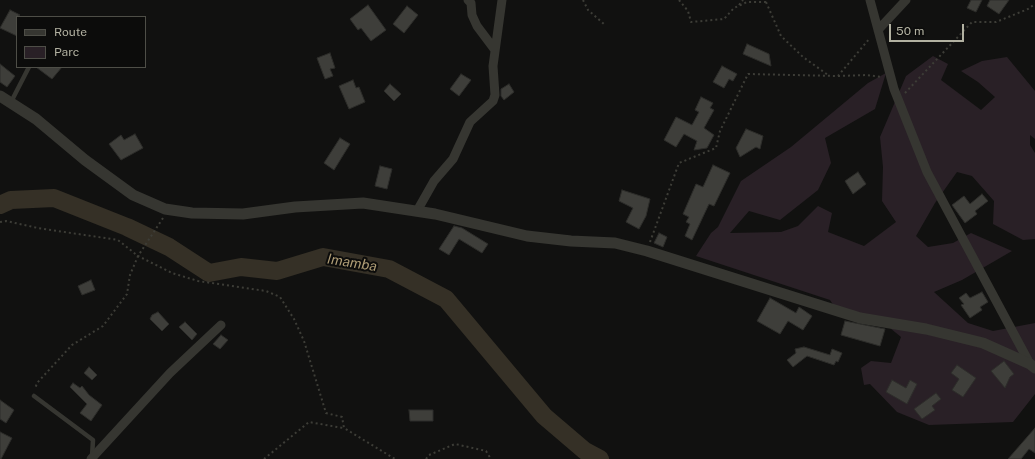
<!DOCTYPE html>
<style>
body{margin:0}
#map{position:relative;width:1035px;height:459px;overflow:hidden;background:#111110;font-family:"Public Sans",sans-serif}
canvas{display:block}
.legend{position:absolute;left:16px;top:16px;width:130px;height:52px;box-sizing:border-box;background:#0c0c0b;border:1px solid #4e4e47;margin:0;padding:5px 7px;list-style:none;font-size:12px;color:#b2b1a1}
.legend li{display:flex;align-items:center;gap:8px;height:20px}
.legend b{width:20px;border:1px solid #4e4e47}
.scale{position:absolute;left:889px;top:24px;width:75px;height:18px;box-sizing:border-box;border:2px solid #b2b1a1;border-top:0;padding-left:5px;font-size:12px;line-height:14px;white-space:nowrap;color:#b2b1a1;-webkit-text-stroke:3px #0c0c0b;paint-order:stroke}
</style>
<div id="map">
<canvas width="1035" height="459"></canvas>
<ul class="legend">
<li><b style="height:5px;background:#363631"></b>Route</li>
<li><b style="height:11px;background:#292026"></b>Parc</li>
</ul>
<div class="scale">50 m</div>
</div>
<script>
const c = document.querySelector('canvas').getContext('2d');
c.lineJoin = 'round';
function fill(path, color) {
  c.fillStyle = color;
  c.fill(path, 'evenodd');
}
function toPath(rows) {
  const path = new Path2D();
  for (const r of rows) {
    path.moveTo(r[0], r[1]);
    for (let i = 2; i < r.length; i += 2) path.lineTo(r[i], r[i + 1]);
  }
  return path;
}
function stroke(path, color, width, dash) {
  c.strokeStyle = color;
  c.lineWidth = width;
  c.lineCap = dash ? 'butt' : 'round';
  c.setLineDash(dash || []);
  c.stroke(path);
}
function drawText(font, color, halo, rows, align = 'center') {
  c.font = font + ' "Public Sans",sans-serif';
  c.lineWidth = 4;
  c.setLineDash([]);
  c.textBaseline = 'middle';
  c.strokeStyle = halo;
  c.fillStyle = color;
  for (const [text, x, y, turn = 0] of rows) {
    c.save();
    c.translate(x, y);
    c.rotate((+turn || 0) * Math.PI / 180);
    c.textAlign = isNaN(turn) ? turn : align;
    if (halo) c.strokeText(text, 0, 0);
    c.fillText(text, 0, 0);
    c.restore();
  }
}
fill(toPath([
 [933,56,948,64,941,80,981,110,995,97,978,82,961,71,982,61,1007,57,1035,91,1035,139,1030,135,1030,145,1035,153,1035,239,1023,240,993,224,994,201,972,176,957,172,935,203,916,236,928,247,953,243,971,233,1012,251,962,280,934,292,968,323,993,331,1035,323,1035,394,1013,422,929,425,897,412,870,384,864,385,861,368,871,361,891,363,901,337,890,328,838,312,830,300,696,256,711,233,718,227,741,181,791,147,868,83,886,73,875,109,825,138,831,163,818,190,780,220,749,211,730,233,781,232,798,226,818,206,832,213,828,232,864,246,896,222,882,201,883,167,880,137,906,76]
]), '#292026');
stroke(toPath([
 [0,205,11,200,54,198,127,227,169,247,209,273,241,267,277,271,323,257,389,269,446,299,544,416,585,451,600,459]
]), '#353026', 18);
const building = toPath([
 [971,0,982,0,976,12,967,8,971,0],
 [990,0,1009,0,999,14,987,6,990,0],
 [368,5,386,30,371,41,361,28,358,30,350,19,368,5],
 [407,6,418,15,404,33,393,24,407,6],
 [10,10,20,15,17,17,17,36,0,28,10,10],
 [747,44,769,54,771,66,743,54,747,44],
 [330,53,335,68,330,69,333,76,325,79,317,58,330,53],
 [0,64,15,76,7,87,0,82,0,64],
 [722,66,737,74,733,81,729,79,724,88,713,82,722,66],
 [36,67,62,67,52,79,36,67],
 [461,74,471,80,459,96,450,89,461,74],
 [353,80,356,88,359,87,365,102,349,109,339,86,353,80],
 [390,84,401,94,394,101,384,91,390,84],
 [509,84,514,92,504,100,501,96,501,89,509,84],
 [701,97,713,103,710,108,714,110,704,128,714,135,707,148,694,150,697,141,684,134,676,147,664,140,676,117,692,125,699,112,695,110,701,97],
 [746,129,763,136,760,149,756,147,740,157,736,148,746,129],
 [135,134,143,148,121,160,109,144,121,135,124,140,135,134],
 [340,138,350,144,334,170,324,163,340,138],
 [713,165,730,173,714,206,709,204,692,240,685,236,690,224,686,222,689,217,683,214,696,184,703,187,713,165],
 [380,166,392,169,387,189,375,186,380,166],
 [858,172,866,184,853,194,845,181,858,172],
 [622,190,650,199,646,216,639,229,626,222,633,208,619,201,622,190],
 [982,194,988,201,975,211,977,214,965,223,952,205,964,196,970,204,982,194],
 [454,226,462,228,488,244,482,253,459,239,449,255,439,249,454,226],
 [659,233,667,237,663,247,654,243,659,233],
 [91,280,95,290,82,295,78,286,91,280],
 [982,292,988,302,980,307,982,310,970,318,961,305,964,304,959,298,966,293,970,298,982,292],
 [770,298,796,313,799,307,812,316,803,330,788,321,780,334,757,321,770,298],
 [158,312,169,324,162,331,150,319,152,315,158,312],
 [845,321,885,329,880,346,841,335,845,321],
 [185,322,197,334,192,340,179,327,185,322],
 [221,335,228,340,220,349,213,344,221,335],
 [804,347,830,355,832,349,842,353,838,362,836,361,834,365,807,356,793,367,787,360,796,353,795,349,804,347],
 [1004,361,1014,374,1010,377,1005,388,991,371,1004,361],
 [957,365,976,378,963,397,952,390,959,379,951,373,957,365],
 [89,367,97,375,92,380,84,373,89,367],
 [892,380,906,388,910,380,917,384,907,404,886,392,892,380],
 [73,383,80,388,82,386,89,395,102,405,91,421,80,413,87,404,70,387,73,383],
 [936,393,941,399,932,406,935,410,922,419,914,409,936,393],
 [0,400,14,410,6,423,0,419,0,400],
 [409,410,433,410,433,421,410,421,409,410],
 [1035,428,1035,453,1029,449,1021,459,1008,459,1035,428],
 [0,432,12,438,1,459,0,459,0,432]
]);
fill(building, '#3e3e3a');
stroke(building, '#2d2d2a', 1);
stroke(toPath([
 [583,0,588,10,604,24],
 [679,0,688,11,691,22,724,19,734,8,747,2,766,2,768,0],
 [766,2,781,36,803,57,828,75],
 [739,5,743,0],
 [838,76,867,75,881,77],
 [905,93,972,22,996,22,1028,9,1035,4],
 [163,218,138,256,172,273,198,281,266,291,280,297,294,319,304,341,326,413,342,417,344,428,395,459],
 [0,222,6,221,38,228,118,240,138,256,130,275,127,294,103,326,72,345,37,383,35,389],
 [650,242,679,163,716,148,720,131,748,74,838,76,870,38],
 [264,459,309,422,343,428],
 [426,459,429,455,455,444,486,451,491,459]
]), '#3d3d37', 2, [2, 3]);
stroke(toPath([
 [11,102,29,67],
 [34,396,93,440,92,457]
]), '#363631', 4.5);
stroke(toPath([
 [468,0,471,3,472,15,477,26,495,50],
 [870,0,894,89,927,172,1030,364],
 [878,30,906,0],
 [417,211,434,181,453,159,470,122,493,101,495,95,493,66,502,0],
 [91,459,170,373,221,325]
]), '#363631', 9);
stroke(toPath([
 [0,96,36,119,85,160,133,195,165,209,192,213,243,214,295,207,363,203,435,214,527,236,571,241,615,243,647,251,860,318,926,329,983,343,1030,364,1035,368]
]), '#363631', 11);
drawText('italic 14px', '#af9d76', '#0c0c0b', [
 ["Imamba",352,263,9]
]);
</script>
